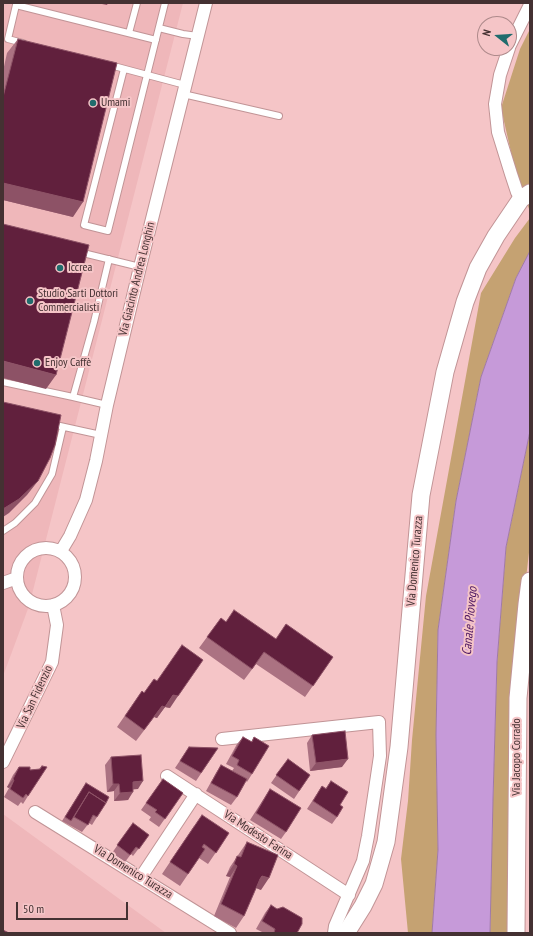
<!DOCTYPE html>
<meta charset="utf-8">
<style>
body{margin:0}
#map{position:relative;width:533px;height:936px;overflow:hidden;background:#f5c5c7;font-family:"PT Sans Narrow",sans-serif}
canvas{display:block}
.frame{position:absolute;inset:0;border:4px solid #443132;pointer-events:none}
.north{position:absolute;left:477px;top:16px;width:40px;height:40px;box-sizing:border-box;background:#f5c5c7;border:1px solid #ae8a8b;border-radius:50%;rotate:287deg;font-size:11px;font-weight:700;line-height:16px;text-align:center;color:#443132}
.north::after{content:'';display:block;margin:auto;width:14px;height:18px;background:#206c6d;clip-path:polygon(50% 0,100% 100%,50% 72%,0 100%)}
.scale{position:absolute;left:16px;top:902px;width:112px;height:18px;box-sizing:border-box;border:2px solid #443132;border-top:0;padding-left:5px;font-size:12px;line-height:14px;white-space:nowrap;color:#443132;-webkit-text-stroke:3px #f5c5c7;paint-order:stroke}
</style>
<div id="map">
<canvas width="533" height="936"></canvas>
<div class="frame"></div>
<div class="north">N</div>
<div class="scale">50 m</div>
</div>
<script>
const c = document.querySelector('canvas').getContext('2d');
c.lineJoin = 'round';
function fill(path, color) {
  c.fillStyle = color;
  c.fill(path, 'evenodd');
}
function toPath(rows) {
  const path = new Path2D();
  for (const r of rows) {
    if (r.length === 3) {
      path.moveTo(r[0] + r[2], r[1]);
      path.arc(r[0], r[1], r[2], 0, 2 * Math.PI);
      continue;
    }
    path.moveTo(r[0], r[1]);
    for (let i = 2; i < r.length; i += 2) path.lineTo(r[i], r[i + 1]);
  }
  return path;
}
function stroke(path, color, width, dash) {
  c.strokeStyle = color;
  c.lineWidth = width;
  c.lineCap = dash ? 'butt' : 'round';
  c.setLineDash(dash || []);
  c.stroke(path);
}
function drawText(font, color, halo, rows, align = 'center') {
  c.font = font + ' "PT Sans Narrow",sans-serif';
  c.lineWidth = 4;
  c.setLineDash([]);
  c.textBaseline = 'middle';
  c.strokeStyle = halo;
  c.fillStyle = color;
  for (const [text, x, y, turn = 0] of rows) {
    c.save();
    c.translate(x, y);
    c.rotate((+turn || 0) * Math.PI / 180);
    c.textAlign = isNaN(turn) ? turn : align;
    if (halo) c.strokeText(text, 0, 0);
    c.fillText(text, 0, 0);
    c.restore();
  }
}
fill(toPath([
 [3,3,183,3,29,606,3,676],
 [3,814,166,933,3,933]
]), '#efb7ba');
fill(toPath([
 [530,29,530,212,513,161,501,108,520,49],
 [530,218,530,251,516,278,481,377,456,501,438,630,436,735,438,850,432,933,408,933,401,859,408,801,412,740,426,596,481,293,515,238],
 [530,431,530,544,523,604,514,933,490,933,493,799,497,662,506,547]
]), '#c5a272');
const water = toPath([
 [530,251,530,431,506,547,497,662,493,799,490,933,432,933,438,850,436,735,438,630,456,501,481,377,516,278,530,251]
]);
fill(water, '#c69ad9');
stroke(water, '#9f7aa7', 1);
const service = toPath([
 [159,28,183,34,198,36],
 [129,33,137,3],
 [23,43,8,39,16,5,156,40],
 [110,65,185,85],
 [124,69,84,225,108,231,165,3],
 [183,94,279,116],
 [79,252,140,267],
 [3,382,73,397,94,322,109,259],
 [73,397,107,405],
 [60,426,101,435],
 [3,531,15,523,35,503,52,474,63,427]
]);
const minor = toPath([
 [509,47,530,5],
 [509,48,500,75,495,104,498,132,511,174,517,192,521,199],
 [46,577,29],
 [61,551,70,536,86,500,96,461,107,405,140,267,206,3],
 [3,583,17,578],
 [222,739,379,722,380,756,368,836,363,861,335,926,334,933],
 [3,762,52,662,57,625,53,605],
 [167,776,349,895],
 [35,812,230,933],
 [141,877,196,794]
]);
const secondary = toPath([
 [346,933,363,906,374,884,386,842,399,747,421,495,445,372,465,302,478,268,496,236,521,199,530,193],
 [516,933,518,698,527,604,530,581]
]);
stroke(service, '#c19496', 8);
stroke(minor, '#c19496', 14);
stroke(secondary, '#c19496', 19);
stroke(service, '#fff', 6);
stroke(minor, '#fff', 12);
stroke(secondary, '#fff', 17);
fill(toPath([
 [18,39,73,217,3,200,3,71,7,53],
 [221,618,226,622,276,639,333,657,305,697,256,664,244,680,199,648],
 [142,691,170,708,165,707,157,718,154,717,136,741,117,727],
 [312,735,342,767,310,771,307,743],
 [243,737,251,742,254,737,252,774,247,782,246,781,237,797,231,805,206,791,216,773,221,765,232,771,234,768,226,764,237,744],
 [189,747,218,748,196,781,175,768],
 [111,757,138,789,133,789,128,800,114,801,114,791,107,792,105,765],
 [288,759,310,775,294,799,271,783],
 [42,766,28,796,23,804,21,802,18,806,4,797,9,788,7,787,13,775,19,767,30,770,39,769],
 [163,779,183,793,159,827,149,820,151,817,141,810],
 [331,781,340,805,337,817,332,824,307,809,322,786,326,788],
 [86,783,97,817,92,825,89,823,82,832,62,821],
 [270,789,286,832,281,839,250,820],
 [133,823,149,835,133,856,131,854,125,862,112,853],
 [194,826,229,833,208,864,199,858,180,886,162,874],
 [247,842,261,890,256,888,244,916,236,928,214,916,230,877,226,876,230,867],
 [271,905,297,933,264,933,256,929,265,913]
]), '#ab7282');
fill(toPath([
 [97,3,108,3,107,5],
 [3,183,83,202,73,217,3,200],
 [3,361,56,375,46,389,3,378],
 [38,481,27,495,9,513,3,517,3,509],
 [173,695,178,696,170,708,165,707],
 [162,706,165,707,157,718,154,717,136,741],
 [348,759,342,767,310,771,316,763],
 [13,779,14,780,9,788,7,787],
 [143,781,138,789,127,790,133,782],
 [113,784,119,784,114,791,107,792],
 [133,792,128,800,114,801,120,793],
 [234,864,237,866,230,877,226,876],
 [262,876,269,878,261,890,254,887]
]), '#8d5266');
const building = toPath([
 [18,39,117,63,83,202,3,183,3,97,18,39],
 [3,224,89,245,56,375,3,361,3,224],
 [3,402,61,415,55,445,50,458,38,481,19,499,3,509,3,402],
 [234,610,276,639,286,624,333,657,313,686,264,652,252,669,207,637,221,618,226,622,234,610],
 [182,645,203,660,178,696,173,695,165,707,162,706,144,730,125,716,142,691,144,693,154,679,157,681,182,645],
 [345,731,348,759,316,763,312,735,345,731],
 [243,737,252,742,254,737,269,746,252,774,237,765,239,760,232,756,243,737],
 [189,747,218,748,201,773,180,761,189,747],
 [141,755,143,781,133,782,133,792,120,793,119,784,113,784,111,757,141,755],
 [288,759,310,775,299,791,276,775,288,759],
 [221,765,247,779,237,797,211,783,221,765],
 [42,766,47,767,28,796,26,794,23,798,10,789,14,780,13,779,19,767,30,767,30,770,40,769,42,766],
 [163,779,183,793,165,819,155,812,157,810,146,803,163,779],
 [331,781,348,792,340,805,343,807,337,817,313,801,322,786,326,789,331,781],
 [86,783,109,797,106,803,89,792,71,821,65,817,86,783],
 [270,789,301,808,286,832,256,813,270,789],
 [89,792,106,803,97,817,93,815,88,825,74,817,89,792],
 [202,815,229,833,216,853,204,844,202,847,205,849,188,874,170,862,202,815],
 [133,823,149,835,139,849,136,847,130,855,117,845,133,823],
 [247,842,278,855,269,878,262,876,260,879,244,916,221,904,237,866,234,864,237,856,241,857,247,842],
 [271,905,277,909,283,907,302,918,302,924,297,933,274,933,275,929,262,921,271,905],
 [3,930,9,933,3,933,3,930]
]);
fill(building, '#61203d');
stroke(building, '#8d5266', 1);
for (const [x, y, r, color] of [
 [93,103,4,"#206c6d"],
 [60,268,4,"#206c6d"],
 [30,301,4,"#206c6d"],
 [37,363,4,"#206c6d"]
]) {
  const dot = new Path2D();
  dot.arc(x, y, r, 0, 2 * Math.PI);
  c.fillStyle = color;
  c.fill(dot);
  stroke(dot, '#f5c5c7', 1.5);
}
drawText('12px', '#443132', '#f5c5c7', [
 ["Umami",101,103],
 ["Iccrea",68,268],
 ["Studio Sarti Dottori",38,294],
 ["Commercialisti",38,308],
 ["Enjoy Caffè",45,363]
], 'left');
drawText('12px', '#443132', '#f5c5c7', [
 ["Via Giacinto Andrea Longhin",137,279,-76],
 ["Via Domenico Turazza",415,561,-85],
 ["Via San Fidenzio",35,697,-65],
 ["Via Jacopo Corrado",517,757,-90],
 ["Via Modesto Farina",258,835,33],
 ["Via Domenico Turazza",133,872,32]
]);
drawText('italic 13px', '#4d1661', '#f5c5c7', [
 ["Canale Piovego",470,621,-85]
]);
</script>
